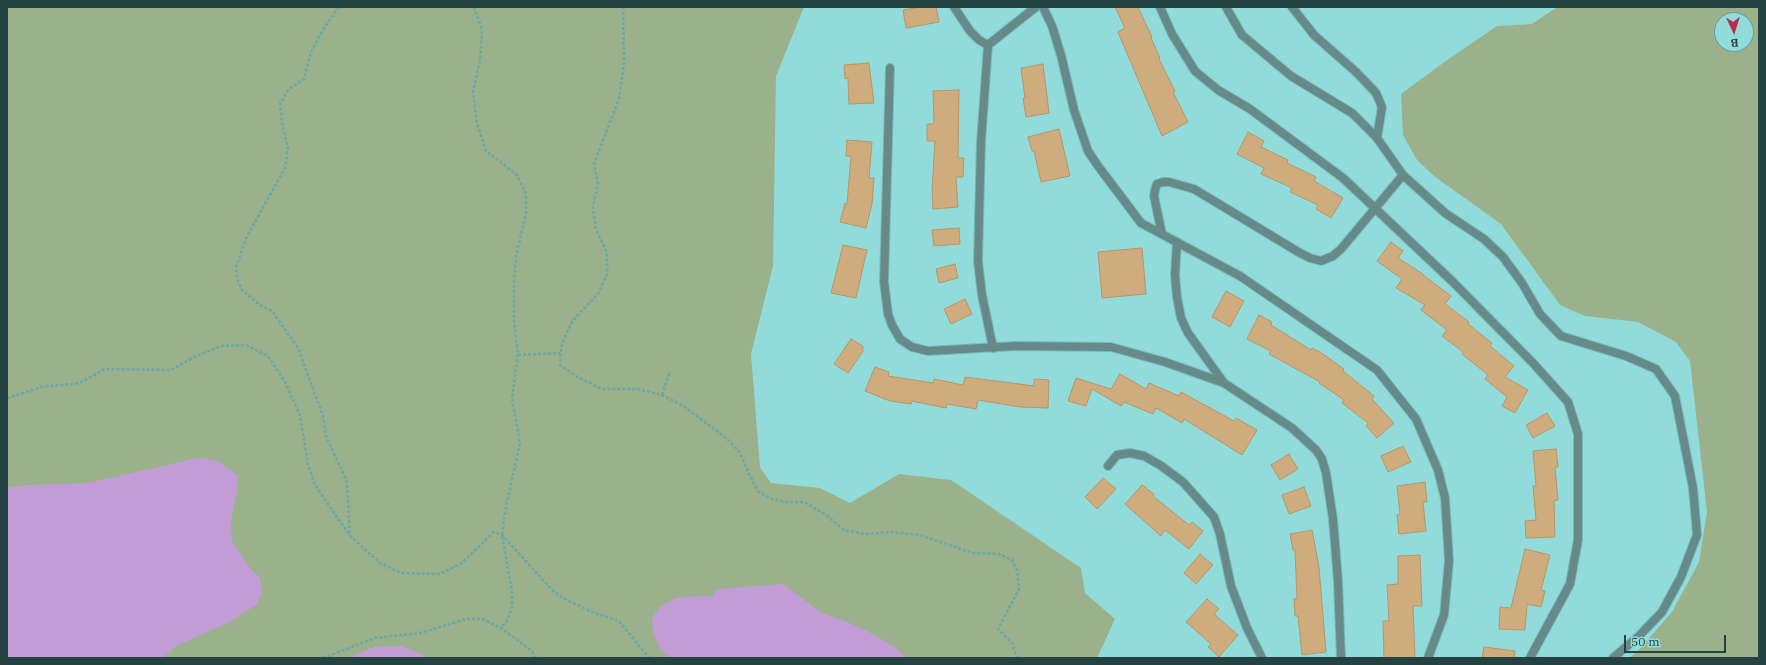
<!DOCTYPE html>
<style>
body{margin:0}
#map{position:relative;width:1766px;height:665px;overflow:hidden;background:#91dcdb;font-family:"IBM Plex Serif",serif}
canvas{display:block}
.frame{position:absolute;inset:0;border:8px solid #234241;pointer-events:none}
.north{position:absolute;left:1714px;top:12px;width:40px;height:40px;box-sizing:border-box;background:#91dcdb;border:1px solid #659e9d;border-radius:50%;rotate:176deg;font-size:11px;font-weight:700;line-height:16px;text-align:center;color:#234241}
.north::after{content:'';display:block;margin:auto;width:14px;height:18px;background:#ba2a49;clip-path:polygon(50% 0,100% 100%,50% 72%,0 100%)}
.scale{position:absolute;left:1624px;top:635px;width:102px;height:18px;box-sizing:border-box;border:2px solid #234241;border-top:0;padding-left:5px;font-size:12px;line-height:14px;white-space:nowrap;color:#234241;-webkit-text-stroke:3px #91dcdb;paint-order:stroke}
</style>
<div id="map">
<canvas width="1766" height="665"></canvas>
<div class="frame"></div>
<div class="north">B</div>
<div class="scale">50 m</div>
</div>
<script>
const c = document.querySelector('canvas').getContext('2d');
c.lineJoin = 'round';
function fill(path, color) {
  c.fillStyle = color;
  c.fill(path, 'evenodd');
}
function toPath(rows) {
  const path = new Path2D();
  for (const r of rows) {
    path.moveTo(r[0], r[1]);
    for (let i = 2; i < r.length; i += 2) path.lineTo(r[i], r[i + 1]);
  }
  return path;
}
function stroke(path, color, width, dash) {
  c.strokeStyle = color;
  c.lineWidth = width;
  c.lineCap = dash ? 'butt' : 'round';
  c.setLineDash(dash || []);
  c.stroke(path);
}
fill(toPath([
 [7,7,804,7,776,76,773,266,751,354,760,467,771,483,820,488,850,503,899,474,951,480,1081,568,1085,593,1115,619,1097,658,7,658],
 [1557,7,1759,7,1759,658,1629,658,1638,651,1672,612,1699,562,1707,512,1690,361,1676,342,1638,322,1585,316,1560,305,1501,224,1434,176,1417,160,1403,135,1401,94,1443,63,1497,26,1532,24],
 [1722,20,1746,20,1746,44,1722,44]
]), '#9ab18c');
fill(toPath([
 [198,458,216,460,237,475,237,492,231,520,232,541,249,567,260,578,262,593,256,605,230,622,176,646,163,658,7,658,7,488,27,485,88,483],
 [783,584,822,613,845,621,867,631,895,647,907,658,671,658,660,649,653,632,652,618,661,606,676,598,713,595,718,589],
 [401,646,424,655,427,658,348,658,374,647]
]), '#c29cd4');
const building = toPath([
 [922,7,936,7,939,22,906,28,903,10,922,7],
 [1115,7,1138,7,1152,37,1151,38,1160,58,1159,59,1175,91,1173,92,1188,122,1162,136,1118,32,1125,28,1115,7],
 [869,63,874,103,849,104,848,78,845,79,844,65,869,63],
 [1043,64,1049,113,1026,117,1023,98,1025,98,1021,68,1043,64],
 [959,90,958,158,964,158,963,177,956,177,958,207,933,209,932,191,935,141,927,141,927,124,934,124,933,91,959,90],
 [1059,129,1070,176,1041,182,1034,151,1032,151,1028,137,1059,129],
 [1248,132,1264,141,1261,147,1288,160,1287,163,1316,177,1314,181,1343,198,1331,218,1316,209,1318,205,1290,192,1292,188,1261,174,1264,168,1237,154,1248,132],
 [847,140,872,142,869,178,874,178,872,204,866,228,840,222,845,203,847,204,851,156,846,156,847,140],
 [959,228,960,244,934,246,932,230,959,228],
 [1391,242,1403,251,1398,258,1423,274,1423,275,1451,296,1445,304,1469,322,1468,324,1492,343,1490,346,1514,366,1505,377,1528,390,1515,413,1502,406,1507,397,1485,379,1488,375,1462,354,1463,352,1442,336,1447,330,1421,310,1425,305,1396,288,1402,279,1377,261,1391,242],
 [843,245,867,250,856,298,831,293,843,245],
 [1142,248,1146,294,1102,298,1098,252,1142,248],
 [955,264,958,278,939,283,936,269,955,264],
 [1226,291,1244,301,1230,327,1212,317,1226,291],
 [965,299,972,314,951,324,944,309,965,299],
 [1259,315,1272,322,1271,325,1311,350,1312,348,1323,354,1344,369,1343,371,1374,396,1372,399,1394,423,1377,438,1366,426,1368,423,1342,403,1344,400,1319,383,1320,382,1269,354,1271,351,1247,339,1259,315],
 [851,339,863,346,863,351,848,373,834,364,851,339],
 [875,367,889,372,888,376,933,383,934,379,963,385,965,377,1034,386,1034,379,1049,380,1048,408,1020,407,978,400,976,409,947,404,946,408,912,401,911,404,890,401,865,391,875,367],
 [1120,374,1146,389,1149,383,1179,396,1181,392,1234,421,1236,418,1257,430,1242,455,1184,419,1182,423,1156,408,1153,414,1124,402,1121,406,1092,389,1086,406,1068,401,1076,378,1111,389,1120,374],
 [1547,413,1555,426,1533,438,1526,425,1547,413],
 [1403,446,1411,462,1388,472,1381,456,1403,446],
 [1556,449,1558,467,1555,467,1558,500,1554,501,1555,537,1526,538,1525,521,1536,520,1533,486,1536,486,1533,451,1556,449],
 [1289,454,1298,469,1280,480,1271,465,1289,454],
 [1103,478,1116,489,1097,509,1085,497,1103,478],
 [1425,482,1427,502,1423,502,1426,531,1399,534,1397,515,1400,514,1397,486,1425,482],
 [1142,485,1154,494,1153,496,1189,525,1192,522,1203,531,1189,549,1165,530,1161,536,1125,504,1142,485],
 [1304,487,1311,506,1289,514,1282,495,1304,487],
 [1312,530,1319,567,1326,652,1302,655,1298,616,1295,616,1294,599,1297,599,1295,550,1293,550,1290,534,1312,530],
 [1525,549,1550,555,1541,590,1545,591,1541,607,1527,604,1525,630,1499,629,1500,607,1511,608,1525,549],
 [1200,554,1213,565,1196,584,1184,573,1200,554],
 [1420,555,1422,606,1413,606,1415,658,1384,658,1383,621,1389,621,1387,585,1398,584,1398,556,1420,555],
 [1207,599,1219,609,1214,614,1238,635,1219,657,1208,647,1211,644,1186,622,1207,599],
 [1484,647,1515,651,1514,658,1482,658,1484,647]
]);
fill(building, '#cfac7d');
stroke(building, '#b79567', 1);
const lane = toPath([
 [1292,7,1314,35,1356,72,1376,93,1382,107,1377,138]
]);
const street = toPath([
 [954,7,970,31,979,40,988,45,1036,7],
 [1043,7,1052,26,1061,55,1074,110,1088,151,1098,166,1141,223,1240,276,1377,370,1416,419,1438,470,1445,498,1449,561,1444,615,1428,658],
 [1160,7,1172,34,1195,71,1218,90,1250,109,1343,178,1453,282,1533,363,1568,402,1578,434,1578,540,1570,584,1530,658],
 [1226,7,1242,35,1291,76,1352,113,1377,138,1403,175,1445,213,1484,239,1503,257,1522,283,1540,314,1561,336,1626,356,1656,369,1675,396,1693,488,1697,535,1681,577,1662,612,1639,636,1613,658],
 [988,45,981,142,978,261,982,295,993,348],
 [890,68,884,282,888,314,892,325,900,339,912,347,928,351,1016,346,1111,347,1165,362,1224,383],
 [1162,234,1154,196,1155,190,1157,184,1163,182,1169,182,1194,189,1300,253,1310,258,1321,261,1333,256,1341,249,1403,175],
 [1177,242,1175,275,1177,297,1181,318,1188,333,1224,383,1292,428,1316,450,1322,459,1326,473,1333,519,1338,581,1341,658],
 [1108,466,1117,455,1130,453,1144,456,1160,465,1183,482,1214,517,1220,534,1231,586,1247,628,1262,658]
]);
stroke(lane, '#79bab9', 10);
stroke(street, '#79bab9', 10);
stroke(toPath([
 [339,7,324,28,311,52,304,79,288,90,280,104,282,123,288,148,285,168,246,238,236,267,237,279,242,290,260,305,272,311,298,348,323,416,326,436,347,482,350,536],
 [474,7,482,30,480,60,473,91,477,123,486,151,517,175,526,194,526,213,516,257,514,282,514,320,518,355,512,398,520,444,506,506,502,535,512,592,512,607,507,621,501,628],
 [623,7,624,63,619,99,594,164,598,182,593,207,596,229,607,253,607,274,598,294,573,320,562,343,560,365,579,378,602,389,638,389,662,395,682,405,726,438,739,451,749,474,758,491,769,498,785,502,804,502,826,515,844,530,865,534,893,532,920,535,973,553,999,554,1012,560,1017,570,1019,589,998,629,1012,643,1017,658],
 [518,355,561,353],
 [662,395,670,371],
 [7,398,42,387,79,383,105,369,171,370,194,357,221,346,246,345,268,356,285,382,300,415,308,465,315,485,350,536,380,563,401,573,440,574,462,563,494,532,502,535,554,592,567,600,592,612,619,621,649,658],
 [323,658,375,638,420,633,466,619,482,619,501,628,532,651,536,658]
]), '#6ca8a7', 2.5, [3, 2]);
stroke(lane, '#668989', 8);
stroke(street, '#668989', 8);
</script>
